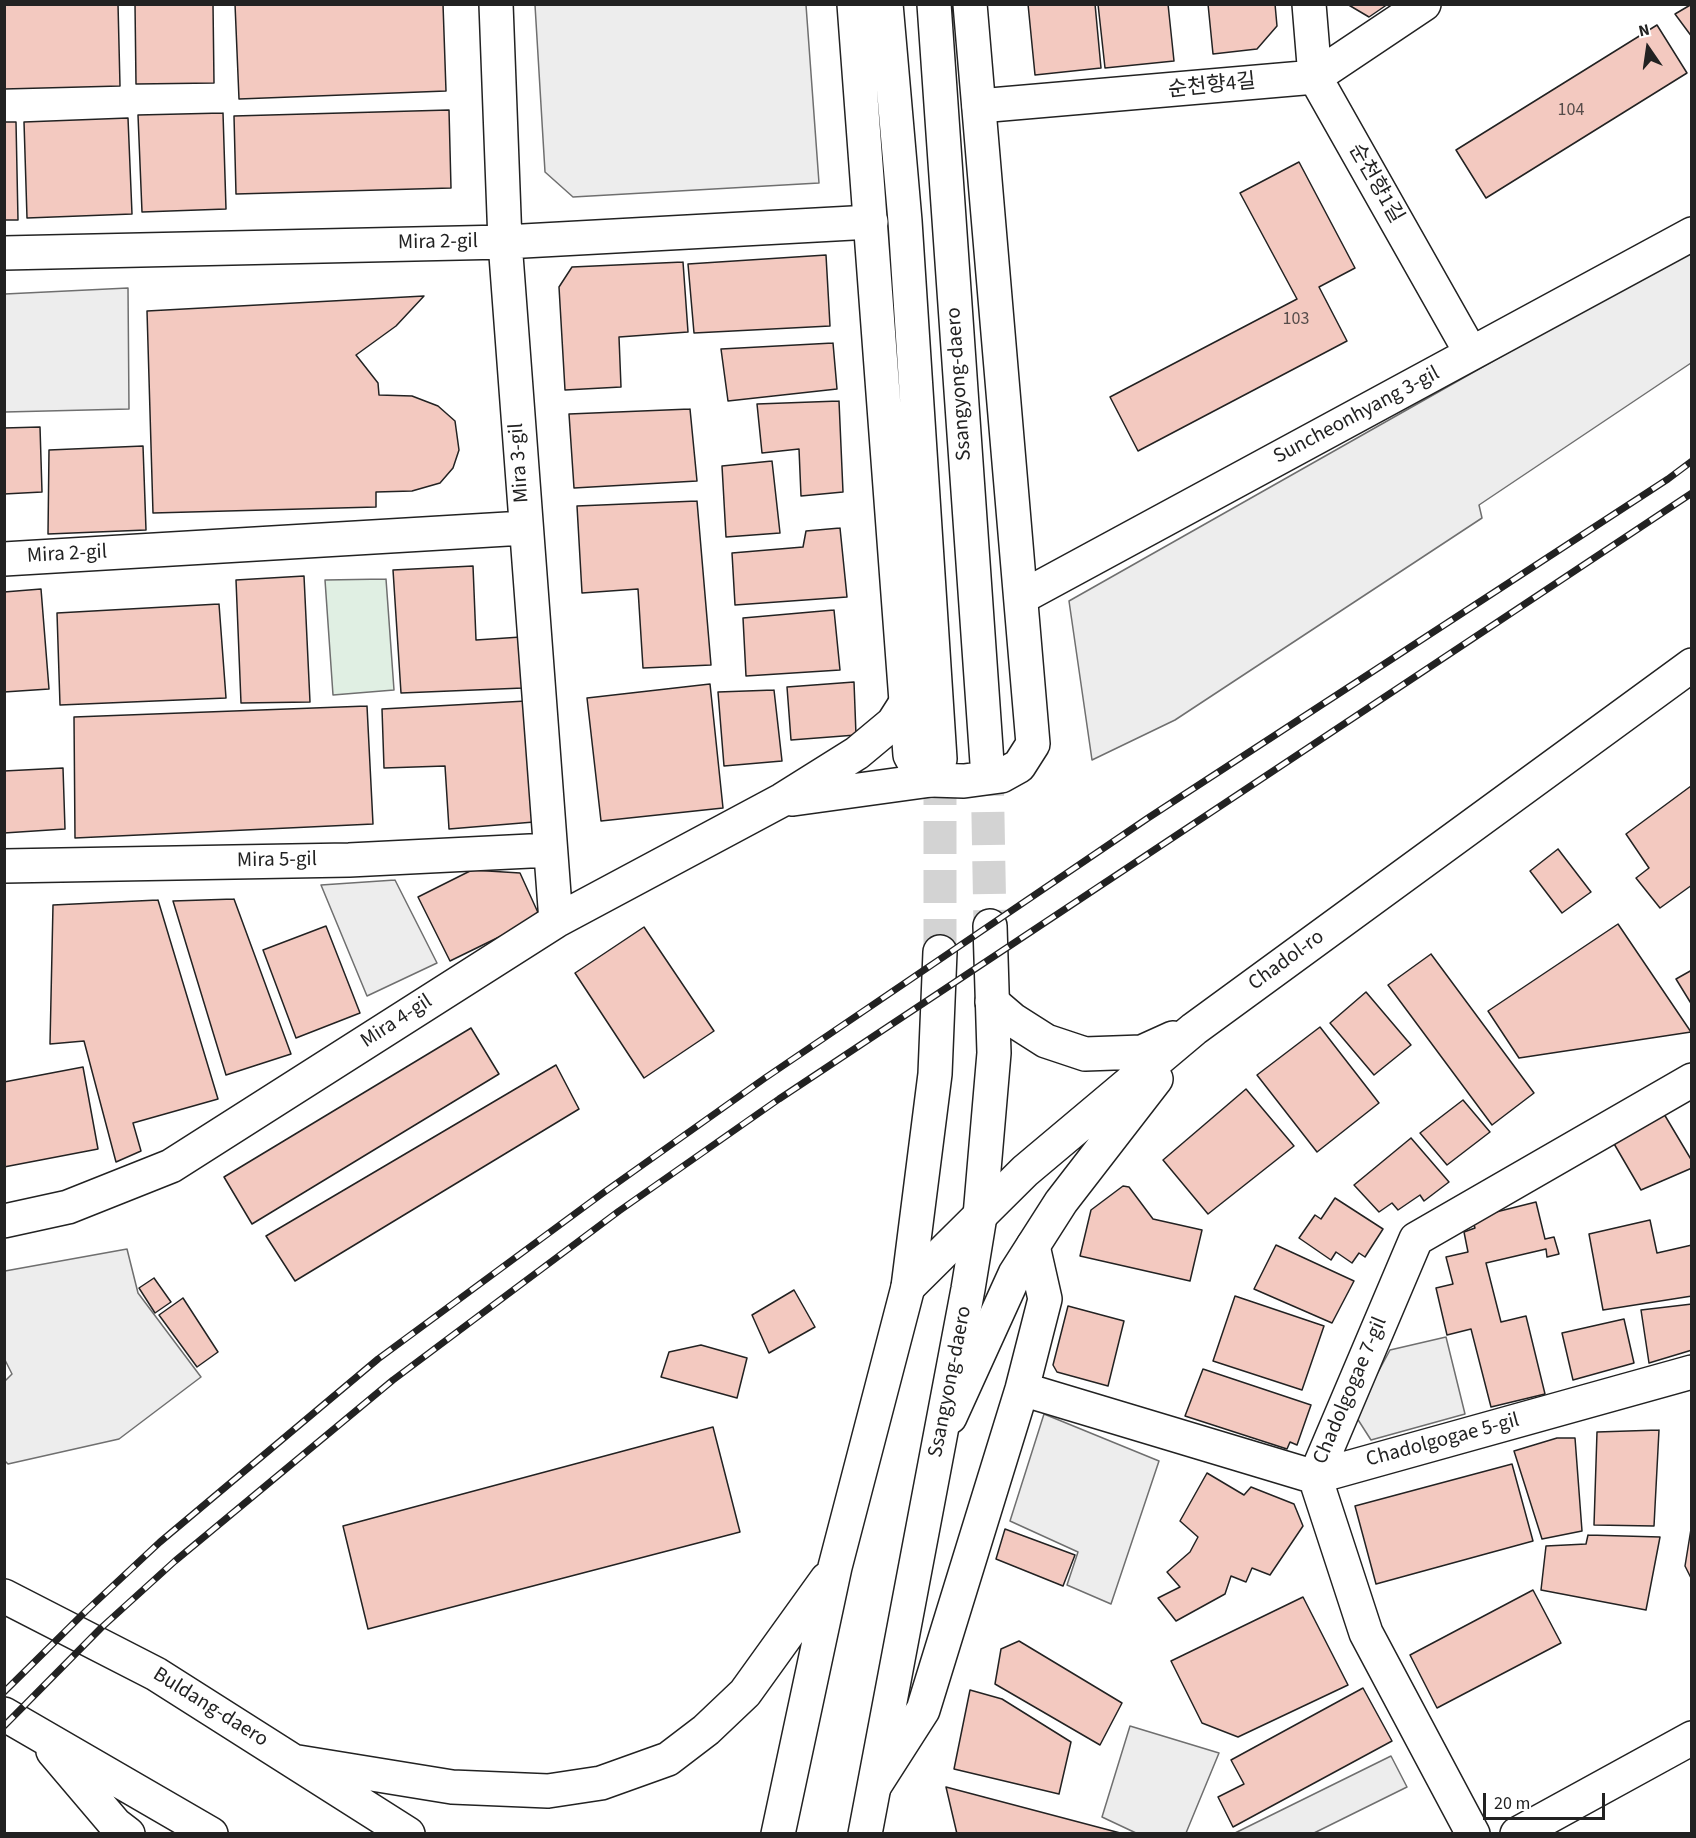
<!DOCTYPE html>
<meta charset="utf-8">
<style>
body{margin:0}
#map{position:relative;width:1696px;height:1838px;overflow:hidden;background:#fff;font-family:"Source Sans 3",sans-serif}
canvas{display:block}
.frame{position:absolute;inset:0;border:6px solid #222;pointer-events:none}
.north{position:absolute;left:1618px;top:18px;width:60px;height:60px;-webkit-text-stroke:4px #fff;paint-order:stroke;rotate:347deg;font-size:16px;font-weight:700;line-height:24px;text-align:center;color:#222}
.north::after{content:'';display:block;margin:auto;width:21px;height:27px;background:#222;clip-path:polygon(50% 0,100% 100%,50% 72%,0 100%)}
.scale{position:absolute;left:1483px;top:1793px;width:122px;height:27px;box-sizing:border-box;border:3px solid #222;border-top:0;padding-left:8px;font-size:18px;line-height:21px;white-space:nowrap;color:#222;-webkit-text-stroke:4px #fff;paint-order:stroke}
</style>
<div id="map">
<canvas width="1696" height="1838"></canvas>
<div class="frame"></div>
<div class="north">N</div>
<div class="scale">20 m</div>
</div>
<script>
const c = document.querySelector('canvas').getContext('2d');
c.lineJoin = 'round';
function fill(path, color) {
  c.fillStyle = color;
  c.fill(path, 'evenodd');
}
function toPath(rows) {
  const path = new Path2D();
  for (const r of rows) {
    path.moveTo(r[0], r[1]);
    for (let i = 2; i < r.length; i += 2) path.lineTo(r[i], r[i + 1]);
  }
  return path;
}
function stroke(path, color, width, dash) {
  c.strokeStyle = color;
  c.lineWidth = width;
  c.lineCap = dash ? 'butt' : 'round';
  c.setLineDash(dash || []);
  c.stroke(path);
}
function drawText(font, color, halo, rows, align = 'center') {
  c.font = font + ' "Source Sans 3","Noto Sans KR",sans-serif';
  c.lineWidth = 4.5;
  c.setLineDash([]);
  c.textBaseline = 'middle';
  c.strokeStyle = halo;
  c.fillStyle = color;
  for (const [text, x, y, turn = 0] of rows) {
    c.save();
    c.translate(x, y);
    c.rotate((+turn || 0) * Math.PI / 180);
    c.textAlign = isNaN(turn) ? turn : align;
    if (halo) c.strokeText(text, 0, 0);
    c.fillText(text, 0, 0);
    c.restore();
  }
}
const green = toPath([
 [386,579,394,690,333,695,325,580,386,579]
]);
fill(green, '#e0efe3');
stroke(green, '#6f6f6f', 1.5);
const parking = toPath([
 [535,5,806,5,819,183,573,197,545,172,535,5],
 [1691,249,1691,363,1479,505,1482,518,1175,720,1092,760,1069,601,1691,249],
 [128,288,129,409,5,412,5,294,128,288],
 [395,880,437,963,367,996,321,885,395,880],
 [127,1249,138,1293,201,1377,119,1439,8,1464,4,1460,5,1381,12,1374,5,1360,5,1271,127,1249],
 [1446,1337,1465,1414,1371,1440,1355,1415,1390,1350,1446,1337],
 [1044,1414,1159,1461,1111,1604,1067,1585,1078,1552,1010,1521,1044,1414],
 [1130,1726,1219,1753,1186,1833,1136,1833,1102,1817,1130,1726],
 [1391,1756,1407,1787,1314,1833,1235,1833,1391,1756]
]);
fill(parking, '#ededed');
stroke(parking, '#6f6f6f', 1.5);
const building = toPath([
 [4,4,118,4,120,86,4,89,4,4],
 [135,4,213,4,214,83,136,84,135,4],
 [235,4,443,4,446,91,239,99,235,4],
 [1028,4,1095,4,1101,68,1035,75,1028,4],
 [1098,4,1168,4,1174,61,1105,68,1098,4],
 [1208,4,1275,4,1277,26,1257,49,1213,54,1208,4],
 [1347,4,1388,4,1369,17,1347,4],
 [1692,4,1692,37,1675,14,1692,4],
 [1657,25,1687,73,1486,198,1456,150,1657,25],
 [449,110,451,188,236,194,234,116,449,110],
 [223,113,226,209,142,212,138,115,223,113],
 [128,118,132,214,27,218,24,122,128,118],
 [4,122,16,122,18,220,4,220,4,122],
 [1299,162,1355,268,1319,287,1347,341,1138,451,1110,397,1297,299,1240,193,1299,162],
 [826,255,830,326,694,333,688,264,826,255],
 [683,262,688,332,619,337,621,387,565,390,559,287,572,267,683,262],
 [424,296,396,326,356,355,378,383,379,395,412,396,438,406,455,421,459,450,453,468,440,483,412,491,376,492,376,507,153,513,147,311,424,296],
 [833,343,837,389,728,401,721,349,833,343],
 [839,401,843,492,801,496,799,449,762,453,757,404,839,401],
 [690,409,697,481,574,488,569,414,690,409],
 [40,427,42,492,4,494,4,428,40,427],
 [143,446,146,530,48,534,49,450,143,446],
 [772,461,780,533,726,537,722,466,772,461],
 [697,501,711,665,643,668,638,589,582,593,577,506,697,501],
 [840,528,847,597,735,605,732,553,803,547,806,531,840,528],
 [473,566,476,640,521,637,523,688,401,693,393,570,473,566],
 [304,576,310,702,241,703,236,580,304,576],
 [41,589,49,689,4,692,4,592,41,589],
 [219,604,226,698,60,705,57,613,219,604],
 [834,610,840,670,746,676,743,618,834,610],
 [854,682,856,735,791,740,787,687,854,682],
 [710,684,723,808,601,821,587,698,710,684],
 [774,690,782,761,724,766,718,692,774,690],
 [526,701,534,822,449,829,445,766,384,768,382,709,526,701],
 [367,706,373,824,75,838,74,717,367,706],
 [63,768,65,829,4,833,4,771,63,768],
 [1691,786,1692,885,1660,908,1636,878,1649,868,1626,834,1691,786],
 [1558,849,1591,892,1562,913,1530,871,1558,849],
 [472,870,520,873,540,917,450,961,418,897,472,870],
 [234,899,291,1054,226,1075,173,901,234,899],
 [158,900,218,1099,133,1123,141,1151,116,1162,84,1041,50,1044,53,905,158,900],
 [1618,924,1691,1032,1519,1058,1488,1011,1618,924],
 [326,926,360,1013,296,1038,263,950,326,926],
 [644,927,714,1031,644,1078,575,973,644,927],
 [1431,954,1534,1093,1492,1125,1388,985,1431,954],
 [1692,970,1692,1005,1676,979,1692,970],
 [1366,992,1411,1045,1374,1075,1330,1023,1366,992],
 [1320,1027,1379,1103,1317,1152,1257,1075,1320,1027],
 [471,1028,499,1074,252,1224,224,1177,471,1028],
 [556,1065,579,1109,295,1281,266,1236,556,1065],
 [83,1067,98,1149,4,1167,4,1082,83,1067],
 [1246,1089,1294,1146,1208,1214,1163,1160,1246,1089],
 [1463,1100,1490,1132,1447,1165,1420,1133,1463,1100],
 [1664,1114,1692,1161,1692,1168,1641,1190,1613,1142,1664,1114],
 [1411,1138,1449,1182,1424,1201,1420,1195,1398,1210,1392,1203,1379,1212,1354,1185,1411,1138],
 [1123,1186,1129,1187,1153,1219,1202,1230,1190,1281,1080,1256,1091,1210,1123,1186],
 [1335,1198,1383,1229,1365,1257,1359,1253,1352,1263,1336,1252,1331,1260,1299,1238,1315,1215,1321,1219,1335,1198],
 [1536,1202,1545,1239,1554,1237,1559,1254,1547,1257,1546,1249,1486,1263,1501,1322,1526,1316,1545,1394,1491,1407,1471,1329,1447,1335,1436,1288,1453,1284,1446,1257,1468,1252,1464,1232,1475,1228,1472,1218,1536,1202],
 [1650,1220,1657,1253,1692,1245,1692,1296,1603,1310,1589,1234,1650,1220],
 [1276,1245,1354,1281,1332,1323,1254,1289,1276,1245],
 [154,1278,171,1302,155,1313,139,1288,154,1278],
 [794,1290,815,1327,769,1353,752,1315,794,1290],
 [1235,1296,1324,1326,1302,1390,1213,1361,1235,1296],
 [183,1298,218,1352,197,1367,159,1315,183,1298],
 [1692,1304,1692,1350,1649,1363,1641,1310,1692,1304],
 [1068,1306,1124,1321,1108,1386,1057,1372,1053,1365,1068,1306],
 [1624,1319,1634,1363,1573,1380,1562,1333,1624,1319],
 [701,1345,747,1358,737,1398,661,1377,669,1352,701,1345],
 [1203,1369,1311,1405,1297,1445,1290,1442,1287,1449,1185,1416,1203,1369],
 [713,1427,740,1532,368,1629,343,1526,713,1427],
 [1659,1430,1654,1526,1594,1525,1597,1432,1659,1430],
 [1557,1438,1575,1438,1582,1531,1542,1539,1514,1451,1557,1438],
 [1512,1464,1533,1541,1376,1584,1355,1506,1512,1464],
 [1207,1473,1244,1495,1251,1487,1294,1504,1303,1526,1270,1575,1252,1568,1246,1582,1231,1576,1225,1594,1176,1621,1158,1598,1180,1587,1167,1572,1190,1552,1198,1537,1180,1521,1207,1473],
 [1005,1529,1075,1555,1063,1586,996,1559,1005,1529],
 [1691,1529,1692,1529,1691,1578,1685,1566,1691,1529],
 [1588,1535,1660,1537,1646,1610,1541,1590,1546,1546,1586,1544,1588,1535],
 [1533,1590,1561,1643,1437,1708,1410,1655,1533,1590],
 [1303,1597,1348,1685,1238,1737,1202,1723,1171,1661,1303,1597],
 [1019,1641,1122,1703,1100,1745,995,1684,1001,1649,1019,1641],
 [1363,1688,1392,1741,1233,1827,1218,1797,1244,1784,1231,1760,1363,1688],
 [970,1690,1002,1699,1071,1742,1059,1794,954,1769,970,1690],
 [946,1787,1124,1834,957,1834,946,1787]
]);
fill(building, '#f3c9c0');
stroke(building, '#222', 1.5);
stroke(toPath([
 [987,763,990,926],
 [940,952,940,759]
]), '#d3d3d3', 33, [33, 16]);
const minor = toPath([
 [496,4,505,242,556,921],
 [1309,4,1315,77,1471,353],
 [979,106,1315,77,1424,4],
 [4,253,505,242,871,222],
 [4,559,524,528],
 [1022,597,1692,234],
 [793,799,931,780],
 [4,866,349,860,550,850],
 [4,1221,68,1207,171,1166,556,921,782,800,857,753,893,723,907,701],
 [1022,1389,1315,1477,1692,1372],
 [875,1785,923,1710,1022,1389,1045,1299,1033,1246],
 [1473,1834,1366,1633,1315,1477,1416,1239,1692,1080]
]);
const tertiary = toPath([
 [992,1002,1013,1020,1046,1041,1085,1054,1142,1052,1173,1038],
 [908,1287,1025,1171,1194,1029,1692,665],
 [950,1417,1015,1274,1061,1202,1156,1079]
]);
const secondary = toPath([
 [854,4,910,755,917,768,931,780,964,781,1001,776,1019,766,1033,744,970,4],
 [886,4,905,221,940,759],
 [934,4,987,763],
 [4,1596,156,1674,408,1834],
 [4,1714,211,1834],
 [53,1751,115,1824,128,1834],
 [298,1762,452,1787,548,1791,601,1783,668,1759,706,1730,745,1693,827,1579],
 [778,1834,835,1567,908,1287,935,1074,940,952],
 [865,1834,968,1289,980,1216,994,1053,990,926],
 [1517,1834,1692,1738]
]);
stroke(minor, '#222', 36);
stroke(tertiary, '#222', 36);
stroke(secondary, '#222', 36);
stroke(minor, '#fff', 33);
stroke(tertiary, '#fff', 33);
stroke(secondary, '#fff', 33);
const rail = toPath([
 [4,1692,86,1611,160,1542,378,1359,603,1193,765,1078,1148,818,1668,479,1692,461],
 [4,1726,101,1628,175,1561,393,1380,619,1211,779,1099,1692,493]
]);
stroke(rail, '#222', 7);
stroke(rail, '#fff', 4.5, [14]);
drawText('18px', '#564c4a', null, [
 ["104",1571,111],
 ["103",1296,320]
]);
drawText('21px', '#222', '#fff', [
 ["순천향4길",1212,87,-6],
 ["순천향1길",1375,184,60],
 ["Mira 2-gil",438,243,-1],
 ["Ssangyong-daero",960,384,-94],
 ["Suncheonhyang 3-gil",1357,416,-28],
 ["Mira 3-gil",520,463,-94],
 ["Mira 2-gil",67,555,-3],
 ["Mira 5-gil",277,861,-1],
 ["Chadol-ro",1287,961,-36],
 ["Mira 4-gil",397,1022,-33],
 ["Ssangyong-daero",951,1382,-79],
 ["Chadolgogae 7-gil",1351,1391,-67],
 ["Chadolgogae 5-gil",1443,1441,-15],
 ["Buldang-daero",210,1708,32]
]);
</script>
